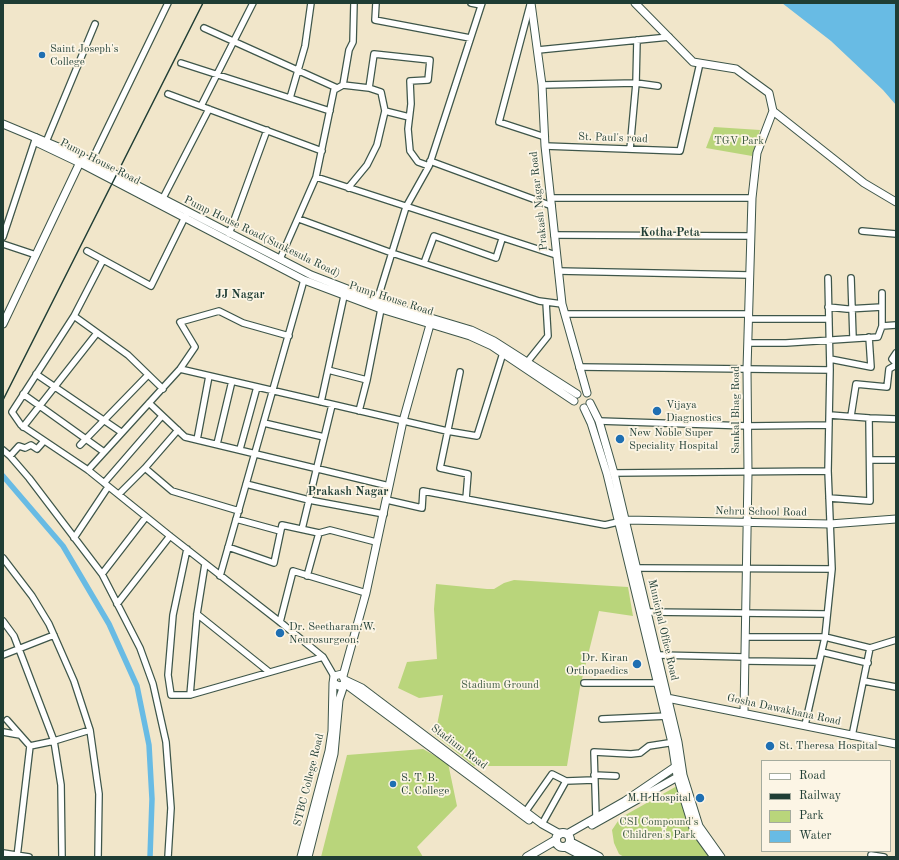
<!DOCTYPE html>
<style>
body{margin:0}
#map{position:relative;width:899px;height:860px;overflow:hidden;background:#f1e6ca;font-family:"Old Standard TT",serif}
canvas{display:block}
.frame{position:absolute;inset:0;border:4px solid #1f3d34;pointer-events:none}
.legend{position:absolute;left:761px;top:760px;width:130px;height:92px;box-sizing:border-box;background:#fcf5e5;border:1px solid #a4ab9e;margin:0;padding:5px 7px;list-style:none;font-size:12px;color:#1f3d34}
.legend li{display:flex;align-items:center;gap:8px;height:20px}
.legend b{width:20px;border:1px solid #a4ab9e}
</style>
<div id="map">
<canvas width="899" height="860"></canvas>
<div class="frame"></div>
<ul class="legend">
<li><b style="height:5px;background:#fff"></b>Road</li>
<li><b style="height:5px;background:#1f3d34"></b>Railway</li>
<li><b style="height:11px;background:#b9d57b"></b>Park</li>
<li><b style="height:11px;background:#68bbe4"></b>Water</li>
</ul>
</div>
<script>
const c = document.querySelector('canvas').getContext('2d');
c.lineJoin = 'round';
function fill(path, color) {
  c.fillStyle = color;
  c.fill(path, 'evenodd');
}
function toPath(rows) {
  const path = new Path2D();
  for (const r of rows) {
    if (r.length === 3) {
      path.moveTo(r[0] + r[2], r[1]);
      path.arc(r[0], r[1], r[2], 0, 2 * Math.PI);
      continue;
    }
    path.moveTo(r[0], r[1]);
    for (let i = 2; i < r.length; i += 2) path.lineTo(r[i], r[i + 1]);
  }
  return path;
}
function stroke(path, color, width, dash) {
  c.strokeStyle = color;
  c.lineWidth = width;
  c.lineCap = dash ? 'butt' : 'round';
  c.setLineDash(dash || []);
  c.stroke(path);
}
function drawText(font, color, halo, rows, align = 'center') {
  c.font = font + ' "Old Standard TT",serif';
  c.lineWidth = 3.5;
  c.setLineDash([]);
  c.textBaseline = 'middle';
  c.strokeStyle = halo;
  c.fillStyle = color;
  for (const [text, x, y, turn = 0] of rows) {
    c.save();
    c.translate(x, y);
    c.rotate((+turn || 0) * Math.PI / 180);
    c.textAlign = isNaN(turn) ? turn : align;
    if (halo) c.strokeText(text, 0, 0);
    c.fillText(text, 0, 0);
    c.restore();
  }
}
fill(toPath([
 [714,127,760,130,752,156,706,148],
 [514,580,628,587,633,616,599,611,580,687,567,766,474,766,435,735,443,695,419,698,398,688,407,662,437,659,434,609,436,584,487,589,494,589,504,583],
 [423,749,448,763,457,806,417,847,423,857,321,857,347,755],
 [677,786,711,857,624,857,619,854,614,843,612,830,620,818]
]), '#b9d57b');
fill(toPath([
 [782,3,896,3,896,105,883,90,831,41]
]), '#68bbe4');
stroke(toPath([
 [3,476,63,546,109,624,137,686,149,745,152,799,150,857]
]), '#68bbe4', 5.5);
const street = toPath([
 [354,3,353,42,349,50,343,85,369,88,374,54,430,60,428,80,410,81,411,104,408,129,410,151,418,162,429,166],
 [376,3,375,20,470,38],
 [471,3,481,5],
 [530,5,499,122,545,137],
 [204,28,337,88],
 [538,50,669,37],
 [181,63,330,111],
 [542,85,636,83,658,86],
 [369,88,381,92,385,111,409,117],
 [168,94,322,151],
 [290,98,305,46,311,3],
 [201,106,253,3],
 [46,142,95,24],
 [545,146,680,151,700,63],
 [630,149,636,83,637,40],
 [430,161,552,206],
 [91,162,168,3],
 [316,177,556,255],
 [348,188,367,165,377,145,385,111],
 [551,198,752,198],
 [162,200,209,109],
 [299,219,392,253,539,301,562,304],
 [862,231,896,234],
 [229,234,267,130],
 [554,235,750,236],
 [3,237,36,137],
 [3,244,36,255],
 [87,251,151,286,186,215],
 [280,259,316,177,334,90,343,85],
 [103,260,74,316,128,355,163,389],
 [424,263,434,236,496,258,502,239],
 [558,271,749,275],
 [828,278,830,370,828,471],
 [851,278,853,338],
 [377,301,406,207,429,166,482,3],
 [828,307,847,309,882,307],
 [566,314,749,314],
 [74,316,12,412,21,425,88,470,170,536,280,622,323,657,334,676],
 [748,319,829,319],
 [882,326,882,293],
 [748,343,786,343,878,337,882,326,896,325],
 [896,353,892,359,896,363],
 [830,359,871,367,869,337],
 [528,361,548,336,546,302],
 [579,367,830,370],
 [180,369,447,431,477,436,503,353],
 [328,370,367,380],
 [460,372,440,468,468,474,466,499],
 [36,374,121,432],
 [23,394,104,452],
 [321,402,344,296],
 [149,403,185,437,389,486],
 [359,411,367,380,381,309],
 [830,415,869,418],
 [851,416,856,384,887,387,889,369,896,365],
 [599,421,748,426,829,425],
 [264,423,324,437],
 [23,427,97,333],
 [178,430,145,468,172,491,239,511],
 [197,440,209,376],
 [217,444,232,381],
 [80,445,148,375],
 [240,449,257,387],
 [3,450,10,456,29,478,102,574,140,648,153,684,166,742,171,808,168,857],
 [10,456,19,446,25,448,31,445,37,449,44,441],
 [870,460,896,460],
 [88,470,180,369,195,347,180,322,219,311,243,323,289,336],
 [614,473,828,471,832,569,637,568],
 [104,483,162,416],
 [246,484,309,500,384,514],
 [119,494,145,468],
 [829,498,870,501,869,418,896,419],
 [387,500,422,508,423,491,605,525,622,521],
 [236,519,280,531],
 [302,529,332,405],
 [74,538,108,487],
 [228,547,274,563,282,525,319,533],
 [187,549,173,615,168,675,171,695,190,695,323,657],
 [3,558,32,596,49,624,74,681,90,730,99,794,98,857],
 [102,574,146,517],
 [220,576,304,280],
 [307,576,319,533,330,530,376,542],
 [117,604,170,536],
 [647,612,827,614],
 [197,614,268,671],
 [3,621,14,636,54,741,61,785,62,857],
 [280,622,293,571,366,593],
 [746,637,825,637,870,648,896,640],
 [822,652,868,663],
 [3,655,54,635],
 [658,655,745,657],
 [745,661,819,662],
 [864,681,896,687],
 [584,683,657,683],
 [190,695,197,614,205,564],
 [602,719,668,716],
 [7,720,30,746,17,857],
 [805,725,825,637,832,569],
 [3,732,20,735],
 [852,736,870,648],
 [30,746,54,741,90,730],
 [594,775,616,776],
 [526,811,552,774,566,781],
 [596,817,594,752,631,754,640,753,649,746,675,742],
 [542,824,566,781,594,780],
 [3,853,29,857],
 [871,855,884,857]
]);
const secondary = toPath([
 [531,3,542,85,545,146,562,304,587,393],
 [635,3,693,62,736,69,769,93,773,111,864,183,896,202],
 [3,124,82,157,311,275,394,307,471,330,494,341,577,394],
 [38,143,80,163,304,280,381,309,470,336,492,346,574,401],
 [3,324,82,158],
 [590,403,599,421,614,473,678,742,683,775,699,826,721,857],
 [584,408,591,423,607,474,672,743,677,776,693,828,714,857],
 [626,520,830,524,896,519],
 [343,676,366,593,403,421,431,321],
 [345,680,362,688,542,824,560,834],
 [344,683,529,820],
 [667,698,896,744],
 [744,712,748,473,747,369,752,198,757,153,773,111],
 [592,825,681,775],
 [567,834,625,801,675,767,679,766],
 [301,857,329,751,332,731,333,683],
 [308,857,334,754,339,700,345,682,342,674,334,676,333,683,339,686,343,685]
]);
const primary = toPath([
 [563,840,7],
 [570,842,599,857],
 [566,847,585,857],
 [527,857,556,840]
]);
stroke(street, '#3e564a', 8);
stroke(secondary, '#3e564a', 9);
stroke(primary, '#3e564a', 10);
stroke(street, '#fff', 5.5);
stroke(secondary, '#fff', 7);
stroke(primary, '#fff', 8);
stroke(toPath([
 [3,400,203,3]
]), '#1f3d34', 1.5);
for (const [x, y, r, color] of [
 [42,55,4,"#1f6fb2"],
 [657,411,5,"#1f6fb2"],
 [620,439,5,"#1f6fb2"],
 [280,633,5,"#1f6fb2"],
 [637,664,5,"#1f6fb2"],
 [770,746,5,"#1f6fb2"],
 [393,784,4,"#1f6fb2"],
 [700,798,5,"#1f6fb2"]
]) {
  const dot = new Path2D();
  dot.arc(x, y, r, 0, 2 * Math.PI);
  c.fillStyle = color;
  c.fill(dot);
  stroke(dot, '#fcf5e5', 1.5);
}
drawText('11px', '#1f3d34', '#fcf5e5', [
 ["Saint Joseph's",50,49],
 ["College",50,62],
 ["Vijaya",666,405],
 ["Diagnostics",666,418],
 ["New Noble Super",629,433],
 ["Speciality Hospital",629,446],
 ["Dr. Seetharam.W,",289,627],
 ["Neurosurgeon,",289,640],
 ["Dr. Kiran",628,658,"right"],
 ["Orthopaedics",628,671,"right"],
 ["St. Theresa Hospital",779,746],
 ["S. T. B.",401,778],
 ["C. College",401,791],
 ["M.H Hospital",691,798,"right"]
], 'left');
drawText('11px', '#1f3d34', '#fcf5e5', [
 ["St. Paul's road",613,138,2],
 ["Pump House Road",100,162,27],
 ["Prakash Nagar Road",539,201,-96],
 ["Pump House Road(Sunkesula Road)",262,237,26],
 ["Pump House Road",391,299,18],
 ["Sankal Bhag Road",736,410,-90],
 ["Nehru School Road",761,512,1],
 ["Municipal Office Road",663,630,77],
 ["Gosha Dawakhana Road",784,710,12],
 ["Stadium Road",459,747,37],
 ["STBC College Road",309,780,-76]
]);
drawText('11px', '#3e5b42', '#fcf5e5', [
 ["TGV Park",739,141],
 ["Stadium Ground",500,685],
 ["CSI Compound's",659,822],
 ["Children's Park",659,835]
]);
drawText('bold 12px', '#1f3d34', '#fcf5e5', [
 ["Kotha Peta",670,233],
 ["JJ Nagar",240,295],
 ["Prakash Nagar",348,492]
]);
</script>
